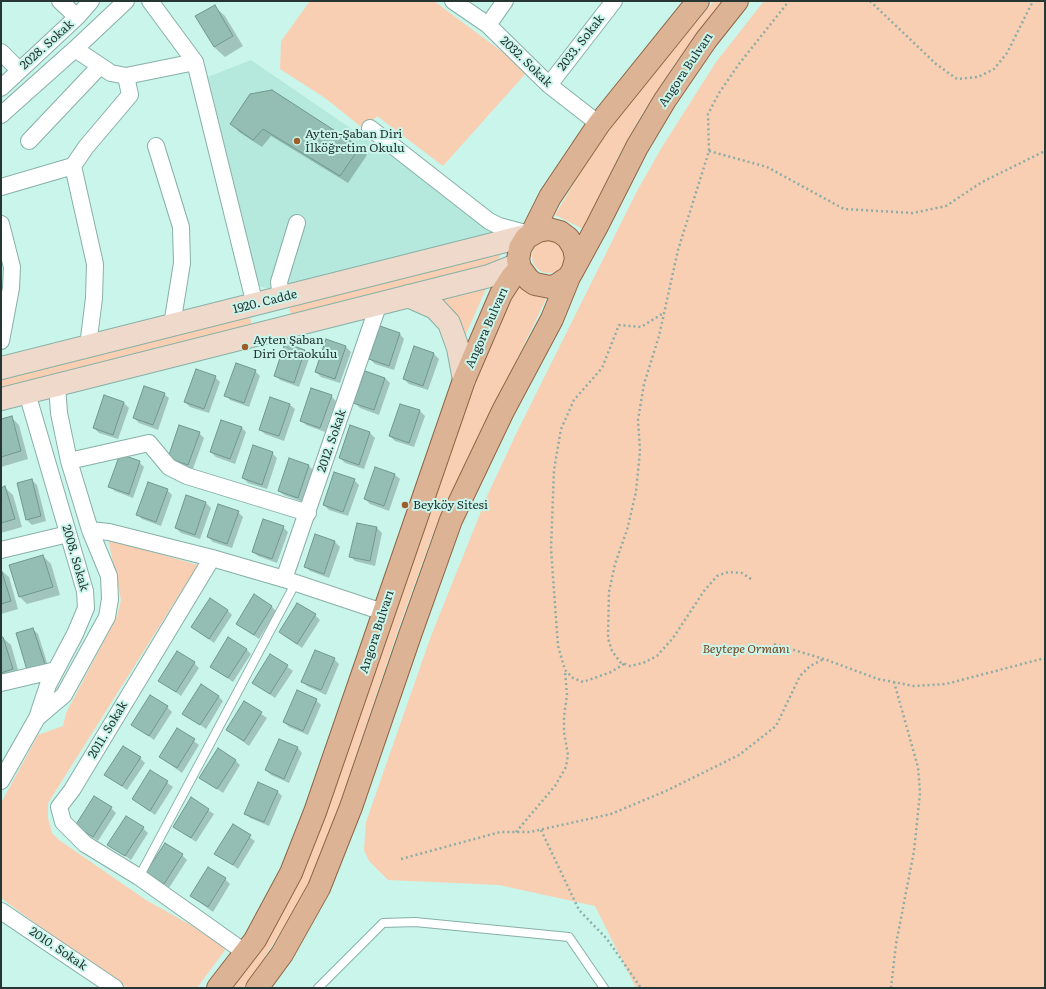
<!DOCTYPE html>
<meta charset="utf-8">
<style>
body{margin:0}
#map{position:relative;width:1046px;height:989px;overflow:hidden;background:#caf5eb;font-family:Literata,serif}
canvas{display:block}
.frame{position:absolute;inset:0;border:2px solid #263633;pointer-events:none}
</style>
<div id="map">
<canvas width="1046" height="989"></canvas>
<div class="frame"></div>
</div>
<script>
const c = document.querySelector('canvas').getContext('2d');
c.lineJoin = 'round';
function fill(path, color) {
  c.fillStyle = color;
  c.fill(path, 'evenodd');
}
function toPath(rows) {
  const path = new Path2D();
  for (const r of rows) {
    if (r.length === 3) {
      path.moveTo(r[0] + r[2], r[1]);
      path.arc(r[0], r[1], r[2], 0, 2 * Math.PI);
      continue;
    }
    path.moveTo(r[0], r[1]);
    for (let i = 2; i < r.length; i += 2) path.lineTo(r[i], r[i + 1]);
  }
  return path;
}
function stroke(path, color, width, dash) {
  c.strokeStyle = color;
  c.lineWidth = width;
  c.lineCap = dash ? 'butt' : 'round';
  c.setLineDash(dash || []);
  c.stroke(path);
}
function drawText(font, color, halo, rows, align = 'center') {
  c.font = font + ' Literata,serif';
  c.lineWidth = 4;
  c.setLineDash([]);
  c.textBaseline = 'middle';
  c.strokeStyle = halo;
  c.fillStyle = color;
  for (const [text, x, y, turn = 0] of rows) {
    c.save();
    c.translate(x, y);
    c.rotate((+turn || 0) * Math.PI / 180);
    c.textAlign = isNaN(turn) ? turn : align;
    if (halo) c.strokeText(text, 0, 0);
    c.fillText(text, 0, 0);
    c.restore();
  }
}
fill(toPath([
 [251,60,464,206,492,233,273,290,258,286,208,77]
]), '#b5e9dd');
fill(toPath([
 [310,1,434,1,528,71,443,166,377,116,365,130,325,98,280,69,281,41],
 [714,1,724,1,679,58,642,114,620,153,583,229,555,215,588,160,629,103],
 [764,1,1045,1,1045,988,636,988,595,906,499,885,388,880,369,861,364,850,366,822,431,636,488,494,516,434,637,191,662,147,716,62],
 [549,256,17],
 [504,247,496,265,292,318,288,304],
 [489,282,463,341,430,299],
 [516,284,546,299,432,536,399,627,341,800,311,878,291,916,255,972,243,988,233,988,282,914,307,865,329,807,406,579,476,382],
 [250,316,252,327,1,392,1,378],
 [108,539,198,565,48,803,48,818,52,833,59,840,146,900,228,946,197,988,128,988,88,962,1,898,1,803,38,735,63,726,66,713,117,616,121,600]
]), '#f9cfb3');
fill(toPath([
 [214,6,225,16,243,46,225,57,214,47],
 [251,94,359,147,367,155,348,183,271,136,262,147,239,132,232,124],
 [400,334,404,339,394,370,375,364,370,359],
 [327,341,346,347,351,352,340,383,321,377,316,372],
 [415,347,434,354,439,359,428,390,409,384,404,379],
 [305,351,310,356,299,387,280,380,275,375],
 [255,371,260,376,249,407,230,400,226,395],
 [215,377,220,382,209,413,190,407,185,402],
 [385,378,390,383,379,415,360,408,355,403],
 [164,394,169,398,158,430,139,423,134,418],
 [105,396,124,403,129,408,118,439,99,433,94,428],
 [331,396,336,401,325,432,306,425,301,420],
 [271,398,290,405,295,409,284,441,265,434,260,429],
 [401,405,420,411,425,416,414,447,395,441,390,436],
 [11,417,19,425,28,459,1,467,1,420],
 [241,427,246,432,235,464,216,457,211,452],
 [351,427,370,433,375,438,364,469,345,463,340,458],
 [199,433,204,438,193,469,174,463,169,458],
 [272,453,277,458,267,489,248,483,243,478],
 [290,459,309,466,314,471,303,502,284,495,279,491],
 [139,462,144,467,133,498,115,491,110,487],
 [395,475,400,479,389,511,370,504,365,499],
 [32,480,37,485,46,521,32,525,27,520],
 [354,480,359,485,348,516,329,510,324,505],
 [5,488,13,495,22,527,1,533,1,489],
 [167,490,172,495,161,526,142,519,137,514],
 [206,503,211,508,200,539,181,533,176,528],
 [238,512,243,517,232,548,213,542,208,537],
 [357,524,377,528,382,533,375,566,355,561,350,556],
 [283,527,288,532,277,563,258,556,253,552],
 [316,535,335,542,340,547,329,578,310,571,305,566],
 [43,556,51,564,60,595,27,604,20,597],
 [1,570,9,577,18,609,1,614],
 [272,607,276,611,259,639,237,624],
 [227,610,232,615,214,643,192,627],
 [315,615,320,620,302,648,280,632],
 [33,629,38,634,49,669,28,669],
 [1,638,3,638,11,645,20,677,1,682],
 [246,649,251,654,233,682,211,666],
 [271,655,293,671,275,698,253,683],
 [334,659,339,664,326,695,307,686,302,681],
 [194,663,199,668,181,696,159,680],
 [218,696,223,701,206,729,184,713],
 [316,700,321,705,308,735,289,727,284,722],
 [244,702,267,718,249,746,227,730],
 [167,707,172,712,154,740,132,724],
 [177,729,199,745,182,773,160,757],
 [298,748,302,753,289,783,271,775,266,770],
 [140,758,145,763,127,790,105,775],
 [235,760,240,765,223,793,201,777],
 [151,771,173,787,155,815,133,799],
 [277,791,282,796,269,826,250,818,245,813],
 [191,799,214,814,196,842,174,826],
 [111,808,116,813,98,841,81,830],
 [233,826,255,841,238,869,216,853],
 [143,828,148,833,131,860,109,845],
 [182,855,187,860,169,888,147,872],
 [225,879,230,884,213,912,191,896]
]), '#0003');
const building = toPath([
 [215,5,233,36,214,47,195,16,215,5],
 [272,90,360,147,340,176,263,129,253,140,230,124,250,94,272,90],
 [380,326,400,333,389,366,369,359,380,326],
 [326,339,346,346,335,379,315,372,326,339],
 [285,343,305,350,294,383,274,376,285,343],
 [414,346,434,353,423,386,403,379,414,346],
 [236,363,256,370,244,403,224,396,236,363],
 [196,369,216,376,204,409,184,402,196,369],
 [365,371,385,378,374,410,353,403,365,371],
 [144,386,165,393,153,425,133,418,144,386],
 [311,388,332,395,320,428,300,421,311,388],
 [104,395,124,402,113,435,93,428,104,395],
 [270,397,290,404,279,436,259,430,270,397],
 [400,404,420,410,409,443,389,436,400,404],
 [12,416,21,451,1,457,1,419,12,416],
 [221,420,242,427,230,459,210,452,221,420],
 [179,425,200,432,188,465,168,458,179,425],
 [350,425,370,432,359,465,339,458,350,425],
 [253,445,273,452,262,485,242,478,253,445],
 [120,454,140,461,129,494,108,487,120,454],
 [289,458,309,465,298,498,278,491,289,458],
 [375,467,395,474,384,506,364,499,375,467],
 [334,472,355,479,343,512,323,505,334,472],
 [32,479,41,516,26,520,17,483,32,479],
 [148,482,168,489,156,522,136,515,148,482],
 [5,486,15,519,1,523,1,488,5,486],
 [186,495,206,502,195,535,175,528,186,495],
 [218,504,239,511,227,544,207,537,218,504],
 [263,519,284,526,272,559,252,552,263,519],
 [357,523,377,527,370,561,349,557,357,523],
 [315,534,335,541,324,574,304,567,315,534],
 [43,555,53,587,19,597,9,565,43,555],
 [1,569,11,601,1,604,1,569],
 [254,594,272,606,254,635,236,624,254,594],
 [210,598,228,610,209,639,191,627,210,598],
 [297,603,316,614,297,644,279,632,297,603],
 [33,628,45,664,27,670,16,633,33,628],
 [1,637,3,637,13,669,1,673,1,637],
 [228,637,247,649,228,678,210,667,228,637],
 [315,650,335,658,321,690,301,682,315,650],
 [177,651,195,662,176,692,158,681,177,651],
 [270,654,288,665,270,694,252,683,270,654],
 [201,684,219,696,200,725,182,714,201,684],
 [297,690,317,699,303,731,283,722,297,690],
 [150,695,168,706,149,736,131,725,150,695],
 [244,701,262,712,244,741,226,730,244,701],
 [177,728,195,739,177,768,159,757,177,728],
 [279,739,298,747,284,779,265,770,279,739],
 [123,746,141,757,122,786,104,775,123,746],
 [218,748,236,760,217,789,199,778,218,748],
 [150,770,168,781,150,811,132,799,150,770],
 [258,782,278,791,264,822,244,814,258,782],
 [94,796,112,807,93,837,75,826,94,796],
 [191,797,209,809,191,838,173,827,191,797],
 [126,816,144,827,125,856,107,845,126,816],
 [233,824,251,835,233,865,214,854,233,824],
 [165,843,183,854,164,884,146,872,165,843],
 [208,867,226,878,208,907,190,896,208,867]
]);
fill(building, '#94bdb4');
stroke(building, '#70988f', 1);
const lane = toPath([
 [139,877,295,584],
 [318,988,383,923,415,922,569,937,604,988]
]);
const street = toPath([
 [60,1,77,17],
 [453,1,488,25,549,85,599,124],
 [488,25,505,1],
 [75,49,111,73,126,76,195,62,150,1],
 [1,52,19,70],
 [195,62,255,305],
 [549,85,614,1],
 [1,88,77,17,91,1],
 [1,115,75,49,126,1],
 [370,128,489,221,499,226,529,234],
 [29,141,100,66],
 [156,146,181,227,182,263,172,325],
 [73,166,95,264,94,298,88,346],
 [1,187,73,166,86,147,130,95,126,76],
 [1,224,12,267,11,288,1,341],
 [281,298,279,282,297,223],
 [69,461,149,443,169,467,187,476,308,513],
 [90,530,109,532,212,558,284,579,383,612],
 [1,550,68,534],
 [212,558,72,790,59,807,63,822,85,844,139,877,246,953],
 [284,579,379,303],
 [1,683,56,670],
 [37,718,64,695,107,617,110,599,109,576,90,530,69,461,59,413,57,385],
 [1,781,37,718,48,685,75,634,86,608,85,591,27,393],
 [1,911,115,988]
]);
const secondary = toPath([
 [408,296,435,308,449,323,458,348,464,380],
 [1,368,529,235],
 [1,399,489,276,519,264]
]);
const primary = toPath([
 [532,233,550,197,599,124,698,1],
 [573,270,576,259,574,248,568,238,560,232,549,229,538,231,526,238,520,248,518,260,520,268,529,280,535,284,550,287,557,285,569,277,573,270,597,226,637,147,665,100,706,40,737,1],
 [218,988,255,940,291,873,315,812,464,380,501,294,512,277,520,268],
 [257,988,282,954,319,888,351,807,410,635,451,520,503,411,552,319,569,277]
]);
stroke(lane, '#87b0a7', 10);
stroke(street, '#87b0a7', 18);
stroke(secondary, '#87b0a7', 24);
stroke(primary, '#8e6645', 24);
stroke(toPath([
 [870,1,936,64,957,79,978,77,994,69,1007,53,1033,1],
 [709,151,767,167,844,209,913,213,946,206,982,182,1045,151],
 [751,579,742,573,728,572,717,576,704,591,673,638,657,656,643,663,630,666,620,662,612,651,608,638,609,592,615,564,627,530,636,492,640,451,638,420,644,384,659,336,678,250,709,151,708,114,719,93,739,64,789,1],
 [774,644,824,659,878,679,914,686,946,684,1045,658],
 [624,664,611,672,583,682,573,678,565,670,558,646,551,549,554,470,561,429,574,400,602,368,619,325,641,327,662,314],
 [541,830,579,910,607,939,641,988],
 [516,832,555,786,566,767,568,755,564,732,564,716,567,695,565,671],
 [401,859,500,832,530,832,611,814,666,791,739,755,776,726,800,676,810,666,824,659],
 [891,988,896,944,914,851,920,793,918,767,894,682]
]), '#8cada5', 2.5, [2, 3]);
stroke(lane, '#fff', 8);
stroke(street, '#fff', 16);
stroke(secondary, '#eed9ca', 22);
stroke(primary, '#ddb395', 22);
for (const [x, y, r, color] of [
 [297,141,4,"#9f5d2b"],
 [245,347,4,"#9f5d2b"],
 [405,505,4,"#9f5d2b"]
]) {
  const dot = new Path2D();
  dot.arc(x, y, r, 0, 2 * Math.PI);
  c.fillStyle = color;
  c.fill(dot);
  stroke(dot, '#caf5eb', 1.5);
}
drawText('12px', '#263633', '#caf5eb', [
 ["2033. Sokak",581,43,-52],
 ["2028. Sokak",47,45,-42],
 ["2032. Sokak",526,62,44],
 ["Angora Bulvarı",686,70,-56],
 ["1920. Cadde",265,302,-14],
 ["Angora Bulvarı",487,328,-66],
 ["2012. Sokak",332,441,-71],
 ["2008. Sokak",75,558,74],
 ["Angora Bulvarı",377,632,-72],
 ["2011. Sokak",108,730,-59],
 ["2010. Sokak",58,949,34]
]);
drawText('12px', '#263633', '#caf5eb', [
 ["Ayten-Şaban Diri",305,134],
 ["İlköğretim Okulu",305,148],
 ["Ayten Şaban",253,340],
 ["Diri Ortaokulu",253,354],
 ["Beyköy Sitesi",413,505]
], 'left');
drawText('italic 12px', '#75411a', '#caf5eb', [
 ["Beytepe Ormanı",746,649]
]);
</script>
